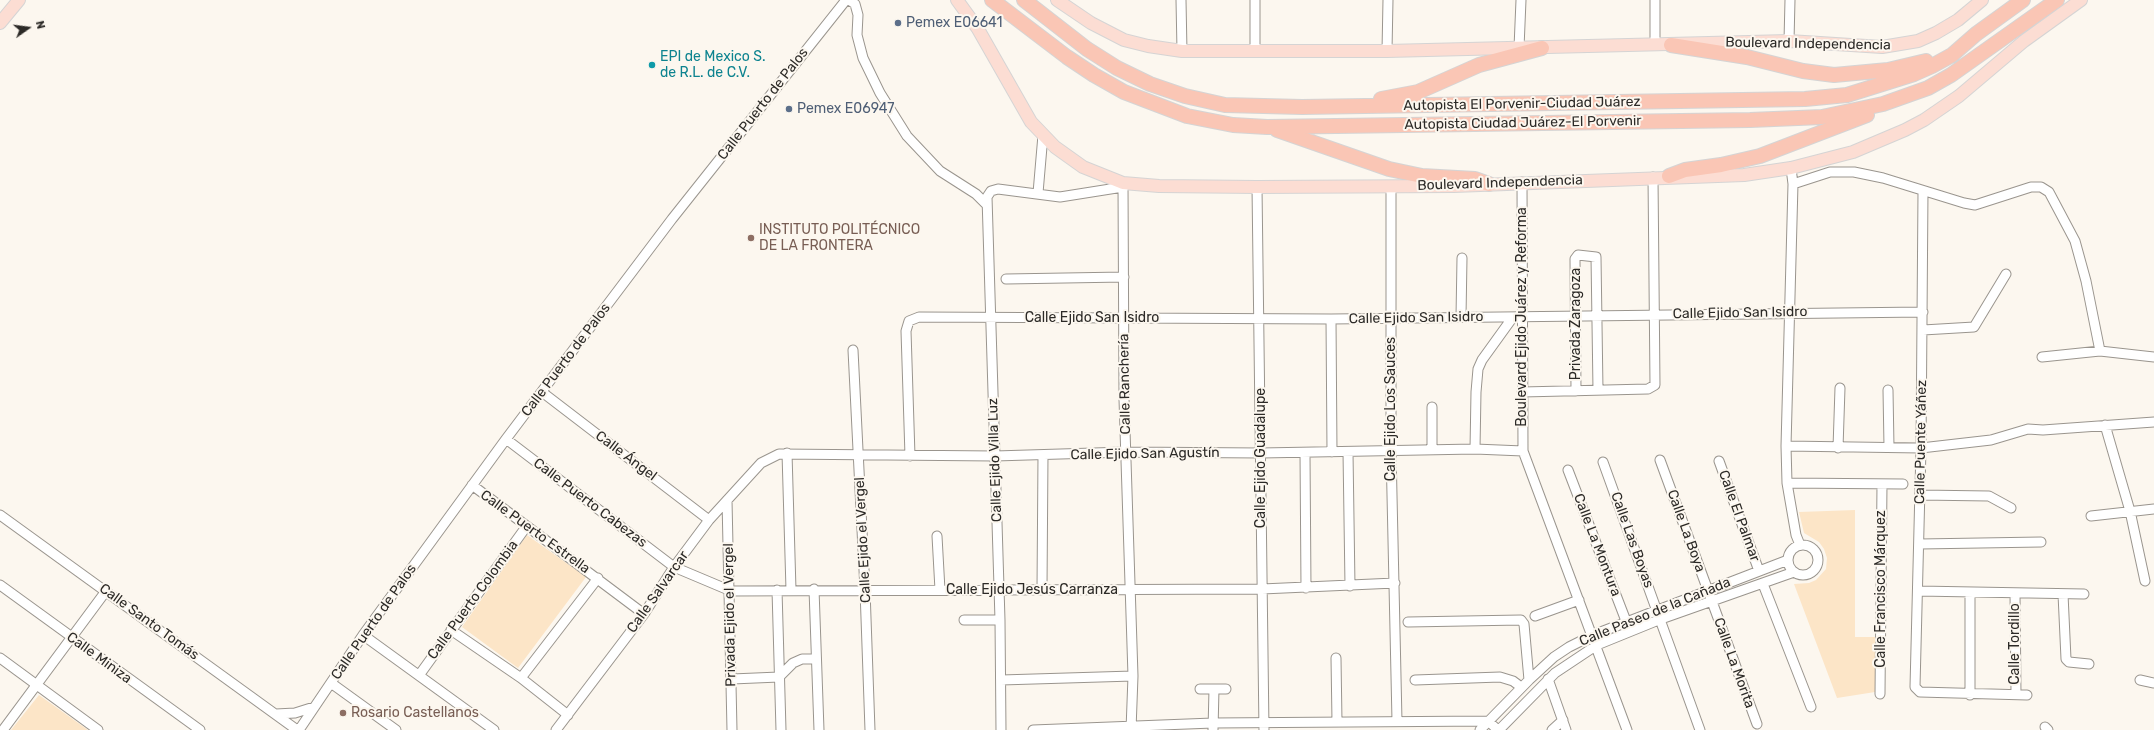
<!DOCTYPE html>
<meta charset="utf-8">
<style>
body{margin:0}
#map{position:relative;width:2154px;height:730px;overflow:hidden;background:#fcf7ef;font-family:Rubik,sans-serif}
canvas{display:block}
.north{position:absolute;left:8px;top:8px;width:40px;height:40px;-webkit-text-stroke:3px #fcf7ef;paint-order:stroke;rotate:76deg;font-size:11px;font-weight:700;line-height:16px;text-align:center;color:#2c2a27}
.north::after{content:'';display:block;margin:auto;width:14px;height:18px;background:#2c2a27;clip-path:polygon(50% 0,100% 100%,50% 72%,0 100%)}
</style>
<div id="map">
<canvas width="2154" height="730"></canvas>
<div class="north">N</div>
</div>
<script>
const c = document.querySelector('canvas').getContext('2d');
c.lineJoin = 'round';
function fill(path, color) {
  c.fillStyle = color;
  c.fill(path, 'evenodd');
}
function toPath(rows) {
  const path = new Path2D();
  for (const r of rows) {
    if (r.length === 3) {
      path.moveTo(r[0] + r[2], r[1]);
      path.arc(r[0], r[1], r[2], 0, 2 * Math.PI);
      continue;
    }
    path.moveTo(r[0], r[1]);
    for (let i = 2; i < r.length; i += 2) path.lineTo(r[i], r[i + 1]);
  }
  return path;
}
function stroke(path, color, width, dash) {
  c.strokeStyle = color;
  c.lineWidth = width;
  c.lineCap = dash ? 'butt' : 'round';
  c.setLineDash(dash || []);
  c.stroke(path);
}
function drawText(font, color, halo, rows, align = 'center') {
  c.font = font + ' Rubik,sans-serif';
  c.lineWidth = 4;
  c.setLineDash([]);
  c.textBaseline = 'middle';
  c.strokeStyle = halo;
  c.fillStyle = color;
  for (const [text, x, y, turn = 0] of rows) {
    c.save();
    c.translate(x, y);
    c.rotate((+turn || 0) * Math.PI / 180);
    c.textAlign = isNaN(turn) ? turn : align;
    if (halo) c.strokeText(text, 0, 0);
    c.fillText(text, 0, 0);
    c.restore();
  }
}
fill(toPath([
 [1855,510,1855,637,1875,637,1875,692,1837,698,1794,584,1809,583,1816,580,1826,569,1827,558,1824,549,1819,542,1804,533,1799,512],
 [527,535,586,577,518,668,462,627],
 [39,695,88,730,11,730]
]), '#fce5c7');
const minor = toPath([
 [849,0,855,4,858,15,857,35,863,58,880,93,907,136,940,171,976,194,987,205],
 [1181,0,1182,51],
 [1789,41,1790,0],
 [1655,45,1655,0],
 [1519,48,1521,0],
 [1255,51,1255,0],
 [1387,51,1388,0],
 [1791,168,1793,184,1786,446,1787,483,1796,535,1800,545],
 [1522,182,1523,451,1627,730],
 [1123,183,1124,399,1133,676,1131,730],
 [1793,184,1830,172,1854,172,1883,178,1964,203,1975,205,2031,187,2041,187,2049,192,2075,241,2086,281,2100,351],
 [1391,186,1391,450,1397,721],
 [1257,187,1264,730],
 [1923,191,1921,448,1915,687,1920,692,2027,695],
 [1038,193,1043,135],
 [1006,279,1124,277],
 [1461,317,1462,258],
 [1331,319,1332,452],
 [1923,330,1974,327,2006,274],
 [853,350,865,590,870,730],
 [2042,357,2100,351,2154,357],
 [1888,390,1889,447],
 [1576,391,1575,259,1578,255,1596,257,1598,390],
 [542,392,709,520],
 [1522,392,1648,389,1655,385,1653,177],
 [1432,407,1432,449],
 [2105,425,2130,511,2145,581],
 [506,439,674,567,731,591,1262,589,1395,583],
 [1786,446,1921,448,1991,440,2028,429,2043,430,2154,422],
 [1838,448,1840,388],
 [1475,449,1476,392,1478,369,1482,360,1513,317],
 [1348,452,1350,586],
 [787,453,791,590],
 [1305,453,1306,588],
 [910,456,906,331,909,321,919,317,1331,319,1923,312],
 [1660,460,1757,724],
 [1719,461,1759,571],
 [1603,462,1700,730],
 [1568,470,1626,621],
 [1787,483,1903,484],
 [472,485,644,614],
 [1920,495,1989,496,2011,508],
 [727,500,732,730],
 [0,515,297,730],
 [2091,516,2154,509],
 [937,536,940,590],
 [1920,544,2041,542],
 [1803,560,15],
 [1763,584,1811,707],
 [0,585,200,730],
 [814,589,819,730],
 [1042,589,1043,455],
 [777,590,781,730],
 [1919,591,2084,594],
 [2015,593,2016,694],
 [2063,594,2066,659,2069,662,2089,664],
 [1535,616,1579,600],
 [964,620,1000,620],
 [1408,622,1521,620,1524,624,1529,680],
 [451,630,521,678,568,715],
 [363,635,494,730],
 [0,658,98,730],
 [1336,658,1337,722],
 [420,674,526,527],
 [521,678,598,578],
 [732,679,779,677,793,663,802,659,816,659],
 [1548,679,1566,730],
 [1001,680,1133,676],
 [1415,680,1500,677,1513,681,1521,687],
 [2140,680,2154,683],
 [331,683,396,730],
 [1200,689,1226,689],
 [1880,694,1882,484],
 [1970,695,1970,592],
 [276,714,295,713,314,707],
 [2045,727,2048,730],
 [3,730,106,591],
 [299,730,363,635,506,439,672,219,846,0],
 [556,730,644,614,674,567,709,520,761,463,779,454,995,456,1126,452,1261,453,1475,449,1523,451],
 [1001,730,1000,620,987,197,991,191,998,189,1060,197,1123,187],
 [1033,730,1213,723,1488,721,1498,730],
 [1213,730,1214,689],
 [1480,730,1529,680,1554,657,1569,647,1593,635,1788,560],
 [1499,730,1555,673,1597,645,1661,619,1794,572],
 [1552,730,1563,720]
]);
const major = toPath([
 [957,0,978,29,1031,122,1055,147,1083,167,1123,183,1159,186,1257,187,1454,186,1744,175,1791,168,1853,152,1905,130,1924,120,1959,96,2024,41,2081,0],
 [1057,0,1091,23,1124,40,1148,46,1182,51,1387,51,1789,41,1882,47,1918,41,1936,33,1958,20,1982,0],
 [0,23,19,0]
]);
const highway = toPath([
 [992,0,1067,57,1094,75,1124,92,1187,116,1233,125,1267,127,1750,120,1822,117,1883,104,1928,88,1951,75,2057,0],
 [1024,0,1087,49,1117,68,1150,84,1185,96,1225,105,1302,107,1805,99,1847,95,1914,74,1932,66,1952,55,1976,34,2023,0],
 [1671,45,1747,57,1803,71,1834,75,1888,70,1926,61],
 [1381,99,1418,92,1479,65,1542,48],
 [1277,130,1389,169,1422,176,1475,179,1489,184],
 [1669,176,1685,170,1721,165,1760,156,1867,115]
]);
stroke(minor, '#9a958e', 11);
stroke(major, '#d5d4d4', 14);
stroke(highway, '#d5d4d4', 16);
stroke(minor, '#fff', 9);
stroke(major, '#fcddd3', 12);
stroke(highway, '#fac6b5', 14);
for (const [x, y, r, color] of [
 [898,23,4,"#5c6f8a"],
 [652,65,4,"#0f9aa8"],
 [789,109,4,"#5c6f8a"],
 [751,238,4,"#8d6e63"],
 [343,713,4,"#8d6e63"]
]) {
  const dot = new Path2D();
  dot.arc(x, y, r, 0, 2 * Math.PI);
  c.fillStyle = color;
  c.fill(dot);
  stroke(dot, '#fcf7ef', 1.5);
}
drawText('14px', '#4e5e75', '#fcf7ef', [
 ["Pemex E06641",906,23],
 ["Pemex E06947",797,109]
], 'left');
drawText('14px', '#2c2a27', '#fcf7ef', [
 ["Boulevard Independencia",1808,44,1],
 ["Calle Puerto de Palos",763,104,-52],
 ["Autopista El Porvenir-Ciudad Juárez",1522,104,-1],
 ["Autopista Ciudad Juárez-El Porvenir",1523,123,-1],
 ["Boulevard Independencia",1500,183,-2],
 ["Calle Ejido San Isidro",1740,313,-1],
 ["Boulevard Ejido Juárez y Reforma",1522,317,-90],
 ["Calle Ejido San Isidro",1092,318],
 ["Calle Ejido San Isidro",1416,318,-1],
 ["Privada Zaragoza",1576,324,-90],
 ["Calle Puerto de Palos",566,360,-53],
 ["Calle Ranchería",1125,384,-91],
 ["Calle Ejido Los Sauces",1391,409,-90],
 ["Calle Puente Yáñez",1921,442,-89],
 ["Calle Ejido San Agustín",1145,454,-1],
 ["Calle Ángel",626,456,37],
 ["Calle Ejido Guadalupe",1261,458,-90],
 ["Calle Ejido Villa Luz",995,460,-92],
 ["Calle Puerto Cabezas",590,503,37],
 ["Calle El Palmar",1739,516,70],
 ["Calle La Boya",1686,531,70],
 ["Calle Puerto Estrella",535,532,36],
 ["Calle Ejido el Vergel",863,540,-93],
 ["Calle Las Boyas",1632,540,70],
 ["Calle La Montura",1597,545,69],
 ["Calle Francisco Márquez",1881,589,-90],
 ["Calle Ejido Jesús Carranza",1032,590],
 ["Calle Salvarcar",658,592,-55],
 ["Calle Puerto Colombia",473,600,-54],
 ["Calle Paseo de la Cañada",1655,612,-22],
 ["Privada Ejido el Vergel",730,615,-91],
 ["Calle Santo Tomás",149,622,36],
 ["Calle Puerto de Palos",374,622,-55],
 ["Calle Tordillo",2015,644,-90],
 ["Calle Miniza",99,658,36],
 ["Calle La Morita",1734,663,70]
]);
drawText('14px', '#0d838f', '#fcf7ef', [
 ["EPI de Mexico S.",660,57],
 ["de R.L. de C.V.",660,73]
], 'left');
drawText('14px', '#785e54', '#fcf7ef', [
 ["INSTITUTO POLITÉCNICO",759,230],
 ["DE LA FRONTERA",759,246],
 ["Rosario Castellanos",351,713]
], 'left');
</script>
